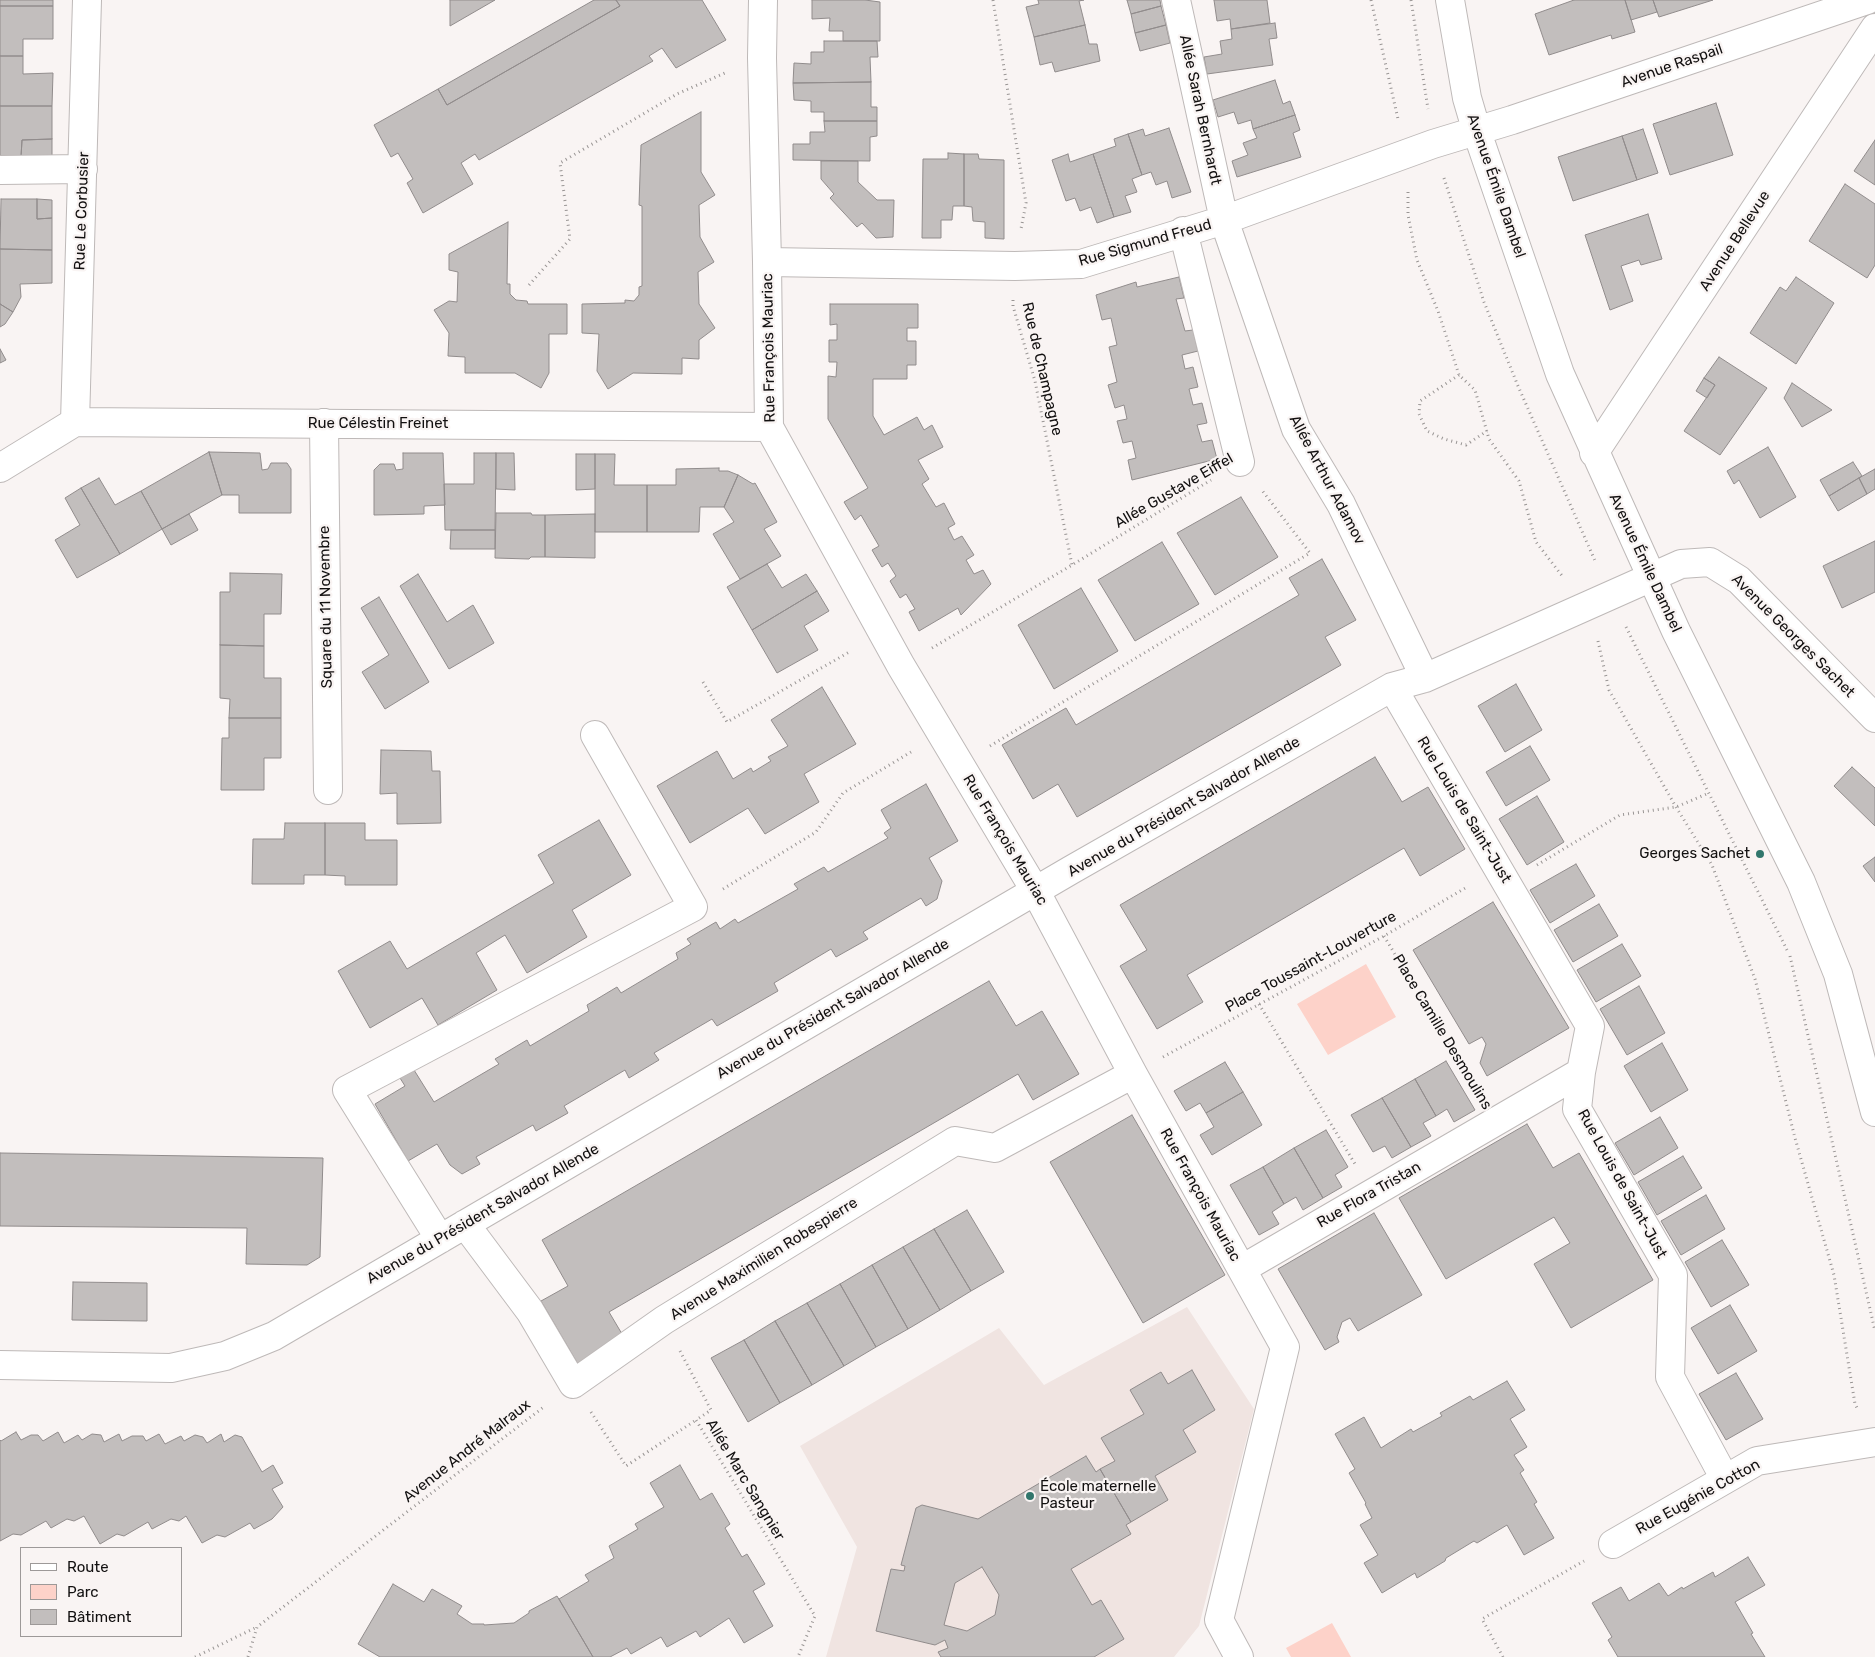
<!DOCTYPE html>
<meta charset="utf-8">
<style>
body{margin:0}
#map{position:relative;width:1875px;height:1657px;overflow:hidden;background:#f9f4f3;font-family:Rubik,sans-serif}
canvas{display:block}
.legend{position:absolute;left:20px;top:1547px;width:162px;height:90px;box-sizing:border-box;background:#f9f4f3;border:1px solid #9d9998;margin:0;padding:6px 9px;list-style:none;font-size:15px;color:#121010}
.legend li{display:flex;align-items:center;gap:10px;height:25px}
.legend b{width:25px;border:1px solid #9d9998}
</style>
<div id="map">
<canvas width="1875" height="1657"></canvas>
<ul class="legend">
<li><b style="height:6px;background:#fff"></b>Route</li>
<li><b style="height:14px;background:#fdd2c9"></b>Parc</li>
<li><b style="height:14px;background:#c2bebd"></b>Bâtiment</li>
</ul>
</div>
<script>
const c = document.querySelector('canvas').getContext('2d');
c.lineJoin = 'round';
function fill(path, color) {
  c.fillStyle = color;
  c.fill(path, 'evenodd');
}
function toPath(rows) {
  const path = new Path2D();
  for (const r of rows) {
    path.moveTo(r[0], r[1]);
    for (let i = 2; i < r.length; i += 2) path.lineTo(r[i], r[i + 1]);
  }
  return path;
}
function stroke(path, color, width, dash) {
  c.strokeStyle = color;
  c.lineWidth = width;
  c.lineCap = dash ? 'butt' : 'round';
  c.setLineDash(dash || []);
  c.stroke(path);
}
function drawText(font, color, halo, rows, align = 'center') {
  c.font = font + ' Rubik,sans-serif';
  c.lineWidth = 4.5;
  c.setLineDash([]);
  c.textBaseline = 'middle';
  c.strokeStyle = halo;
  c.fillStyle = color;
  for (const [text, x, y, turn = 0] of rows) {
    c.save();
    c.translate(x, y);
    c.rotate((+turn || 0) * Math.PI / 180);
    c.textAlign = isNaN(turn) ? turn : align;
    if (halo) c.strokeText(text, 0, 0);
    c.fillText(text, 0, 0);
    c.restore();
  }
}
fill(toPath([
 [1187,1307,1254,1409,1199,1626,1174,1657,826,1657,857,1547,800,1446,999,1328,1044,1385]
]), '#f0e4e1');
fill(toPath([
 [1366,964,1396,1017,1328,1055,1297,1004],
 [1332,1623,1351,1657,1291,1657,1286,1648]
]), '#fdd2c9');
const building = toPath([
 [0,0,53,0,53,6,0,6,0,0],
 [450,0,495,0,450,26,450,0],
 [594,0,616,0,620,6,447,105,438,89,594,0],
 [616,0,702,0,726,40,676,68,662,48,649,56,653,61,479,160,475,154,461,163,473,184,423,213,407,183,413,179,398,153,391,157,374,125,438,89,447,105,620,6,616,0],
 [812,0,865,0,880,2,880,41,843,41,843,31,829,31,830,18,812,19,812,0],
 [1038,0,1084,0,1079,1,1085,25,1034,37,1026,7,1039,4,1038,0],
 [1127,0,1160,0,1161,6,1131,14,1127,0],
 [1214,0,1267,0,1270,23,1231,29,1230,19,1217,21,1214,0],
 [1574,0,1625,0,1635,32,1612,39,1611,35,1549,55,1535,14,1574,0],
 [1625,0,1653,0,1657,12,1631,20,1625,0],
 [1653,0,1713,0,1659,17,1653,0],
 [0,6,53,6,53,39,23,39,23,56,0,56,0,6],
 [1161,6,1166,25,1135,33,1131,14,1161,6],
 [1275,23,1277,38,1269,39,1273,65,1207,74,1204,57,1222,54,1220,41,1232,39,1231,29,1275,23],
 [1085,25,1089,44,1097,44,1100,61,1055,72,1052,62,1040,65,1034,37,1085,25],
 [1166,25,1170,43,1140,51,1135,33,1166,25],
 [824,41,877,41,878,57,870,57,871,82,793,83,794,63,811,64,811,52,824,52,824,41],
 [0,56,23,56,23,74,53,73,52,106,0,106,0,56],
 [1275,80,1283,104,1290,101,1295,115,1253,129,1251,120,1238,124,1234,112,1218,117,1213,100,1275,80],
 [871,82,871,107,877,107,877,121,824,121,824,112,811,112,811,101,794,100,793,83,871,82],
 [1716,103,1733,155,1670,175,1653,124,1716,103],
 [0,106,52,106,52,139,22,140,21,157,0,157,0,106],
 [701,112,701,172,715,195,699,205,700,237,714,262,698,272,699,304,715,328,699,340,699,359,682,358,682,374,633,373,608,389,597,371,599,334,582,333,582,304,625,303,625,300,634,301,639,295,639,287,642,286,642,206,639,205,641,145,701,112],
 [1295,115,1300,130,1293,133,1301,157,1237,177,1232,161,1248,155,1243,143,1257,138,1253,129,1295,115],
 [824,121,877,121,877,136,870,137,870,161,793,160,793,144,810,144,810,132,825,132,824,121],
 [1169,128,1191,192,1172,198,1167,181,1156,185,1151,172,1142,175,1128,134,1143,129,1145,136,1169,128],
 [1643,129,1658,173,1637,180,1622,136,1643,129],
 [1128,134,1142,175,1132,179,1137,192,1125,196,1131,212,1114,217,1093,154,1116,146,1114,139,1128,134],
 [1622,136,1637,180,1573,201,1558,157,1622,136],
 [52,139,52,157,21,157,22,140,52,139],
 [1875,140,1875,185,1854,171,1875,140],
 [948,153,964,154,964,206,953,206,952,220,941,220,941,238,922,238,923,159,948,159,948,153],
 [964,154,978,154,979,159,1004,160,1004,239,985,238,985,222,973,221,972,207,964,206,964,154],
 [1068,154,1070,162,1093,154,1114,217,1097,223,1091,207,1080,211,1075,198,1066,201,1052,160,1068,154],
 [821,161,858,161,858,182,877,200,894,200,893,237,876,238,862,223,857,227,830,198,834,194,821,179,821,161],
 [1845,184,1875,204,1875,265,1867,278,1809,241,1845,184],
 [1,199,37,199,37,219,52,218,52,250,0,249,1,199],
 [37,199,52,200,52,218,37,219,37,199],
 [1648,214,1662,259,1641,265,1639,260,1621,266,1633,301,1610,310,1585,235,1648,214],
 [508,222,507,284,510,284,510,294,516,300,527,301,528,304,567,304,567,334,549,334,549,373,541,388,515,373,465,373,465,357,448,356,449,333,434,310,449,301,457,302,458,272,449,270,449,254,508,222],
 [0,249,52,250,52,283,20,284,21,297,13,312,0,304,0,249],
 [1179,277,1184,298,1176,299,1185,331,1193,330,1198,351,1182,355,1185,369,1193,367,1198,387,1189,389,1193,405,1202,403,1207,423,1197,425,1202,442,1212,440,1217,459,1132,480,1128,460,1136,458,1132,441,1123,443,1117,421,1127,419,1124,405,1115,408,1108,385,1117,382,1109,347,1117,345,1111,318,1102,320,1096,295,1136,282,1137,287,1179,277],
 [1796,277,1834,303,1796,364,1750,333,1780,287,1786,291,1796,277],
 [0,304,13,312,5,324,0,327,0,304],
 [830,304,918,304,918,328,907,328,907,341,916,341,916,365,907,365,907,379,873,379,873,416,884,435,917,417,924,430,932,425,943,447,918,460,929,479,922,484,936,507,944,503,955,524,948,528,954,540,962,536,974,555,966,560,974,574,983,570,991,584,961,615,958,608,919,631,909,612,915,609,906,594,900,598,890,581,896,576,888,563,882,567,872,550,879,546,861,515,855,520,844,502,868,488,828,419,828,376,836,377,837,362,829,362,829,340,837,340,837,324,830,325,830,304],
 [0,349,6,360,0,363,0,349],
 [1719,357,1767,388,1720,455,1684,431,1715,385,1704,378,1719,357],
 [1704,378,1715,385,1707,398,1696,391,1704,378],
 [1792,383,1832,410,1802,427,1784,398,1792,383],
 [1768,447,1796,497,1760,518,1739,480,1734,484,1727,471,1768,447],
 [209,452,260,453,262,470,268,469,271,463,287,463,291,469,291,513,239,513,239,495,222,495,209,452],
 [209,452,222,495,162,529,141,491,209,452],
 [403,453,443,453,445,505,424,506,424,514,374,515,374,470,380,464,394,464,396,470,403,469,403,453],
 [474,453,496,453,495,530,445,530,444,484,474,484,474,453],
 [496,453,514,453,515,490,496,489,496,453],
 [576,454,595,454,595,489,576,490,576,454],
 [595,454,615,454,614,485,647,485,647,532,595,532,595,454],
 [1853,462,1862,476,1829,496,1820,480,1853,462],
 [719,468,719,471,728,471,738,475,724,507,700,507,699,532,647,532,647,485,676,485,676,469,719,468],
 [1875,469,1875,489,1867,494,1859,478,1875,469],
 [738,475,753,484,755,483,777,522,764,529,781,556,740,579,713,534,734,522,724,507,738,475],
 [99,478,115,505,141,491,162,529,120,554,81,488,99,478],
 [1859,478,1867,494,1838,511,1829,496,1859,478],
 [81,488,120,554,77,578,55,540,80,525,65,498,81,488],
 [1241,497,1278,557,1215,595,1177,533,1241,497],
 [496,513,531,513,532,515,545,515,545,557,531,557,529,559,495,558,496,513],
 [189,514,198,530,171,545,162,529,189,514],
 [595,514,595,558,545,557,545,515,595,514],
 [451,530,495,530,495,549,450,549,451,530],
 [1875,541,1875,592,1842,608,1823,566,1875,541],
 [1162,542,1199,604,1135,641,1098,580,1162,542],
 [1322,559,1356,620,1325,637,1341,665,1077,817,1058,784,1033,799,1002,745,1066,708,1076,725,1299,595,1289,578,1322,559],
 [767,564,782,588,806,574,817,591,752,630,727,587,767,564],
 [230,573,282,574,281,614,264,614,264,646,220,645,220,592,230,592,230,573],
 [418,574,447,622,473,605,494,643,449,669,400,586,418,574],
 [1081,588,1118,651,1054,689,1018,625,1081,588],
 [817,591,829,611,804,626,818,650,777,673,752,630,817,591],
 [379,597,429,682,385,709,362,672,389,655,361,608,379,597],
 [220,645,264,646,264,678,281,678,281,718,229,718,230,699,220,698,220,645],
 [1516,684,1542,730,1505,752,1478,706,1516,684],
 [822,687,856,744,804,774,819,802,765,834,748,808,690,843,657,786,717,751,733,779,751,768,753,772,771,761,768,757,788,746,771,720,822,687],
 [229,718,281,718,281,758,264,758,264,790,221,790,222,738,229,738,229,718],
 [1530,746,1550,780,1506,806,1486,772,1530,746],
 [381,750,431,751,432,771,440,771,441,823,397,824,397,793,380,794,381,750],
 [1375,757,1402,802,1428,787,1465,849,1420,876,1404,848,1187,975,1203,1002,1157,1029,1120,966,1147,950,1120,905,1375,757],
 [1852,767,1875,788,1875,826,1834,786,1852,767],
 [926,784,958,841,929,858,942,881,937,899,926,906,921,898,863,932,868,939,836,957,831,949,774,983,778,991,717,1026,712,1019,654,1053,659,1060,629,1078,625,1070,564,1106,568,1113,536,1131,533,1125,476,1157,480,1164,462,1174,450,1165,437,1144,408,1161,375,1104,405,1086,400,1078,414,1070,434,1102,499,1064,495,1059,527,1040,530,1046,589,1011,587,1005,617,987,621,993,678,959,676,953,691,944,687,939,716,922,720,929,735,919,738,923,798,889,794,884,824,867,828,872,888,838,884,833,891,828,881,810,926,784],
 [1537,796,1564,842,1527,865,1499,819,1537,796],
 [599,820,631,875,572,910,587,937,527,973,505,935,476,953,497,990,438,1025,422,998,370,1028,338,971,390,941,407,969,554,883,538,855,599,820],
 [285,823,325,823,325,875,304,875,304,884,252,884,253,839,284,839,285,823],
 [325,823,365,823,365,840,397,840,397,885,345,885,345,876,325,875,325,823],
 [1875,857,1875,882,1863,866,1875,857],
 [1576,864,1595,896,1550,923,1530,890,1576,864],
 [1493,902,1569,1028,1487,1076,1480,1063,1486,1044,1482,1037,1469,1044,1413,950,1493,902],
 [1599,904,1618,936,1573,962,1554,930,1599,904],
 [1622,944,1641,976,1596,1002,1577,970,1622,944],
 [989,981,1016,1026,1042,1011,1079,1074,1033,1100,1018,1074,609,1312,625,1339,579,1366,541,1301,568,1286,542,1240,989,981],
 [1639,986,1665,1033,1627,1055,1600,1009,1639,986],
 [1662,1043,1688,1090,1651,1112,1624,1066,1662,1043],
 [1446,1061,1475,1110,1454,1122,1447,1109,1436,1116,1415,1079,1446,1061],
 [1225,1062,1243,1092,1206,1113,1200,1103,1186,1111,1174,1091,1225,1062],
 [1415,1079,1436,1116,1423,1123,1431,1136,1411,1147,1382,1098,1415,1079],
 [1243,1092,1262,1125,1212,1155,1200,1135,1214,1127,1206,1113,1243,1092],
 [1382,1098,1411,1147,1392,1158,1385,1146,1373,1152,1351,1115,1382,1098],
 [1132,1115,1225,1275,1143,1323,1050,1162,1132,1115],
 [1660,1117,1678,1148,1634,1175,1615,1143,1660,1117],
 [1527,1124,1553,1168,1579,1153,1653,1280,1571,1328,1534,1264,1570,1243,1554,1217,1446,1279,1399,1198,1527,1124],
 [1326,1130,1348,1167,1335,1175,1342,1187,1323,1198,1294,1148,1326,1130],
 [1294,1148,1323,1198,1303,1210,1296,1197,1284,1204,1263,1167,1294,1148],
 [0,1153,323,1158,320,1257,307,1265,246,1264,247,1228,0,1226,0,1153],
 [1683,1156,1702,1188,1657,1215,1638,1182,1683,1156],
 [1263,1167,1284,1204,1272,1212,1279,1224,1259,1235,1230,1185,1263,1167],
 [1706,1195,1725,1229,1681,1255,1661,1221,1706,1195],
 [967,1210,1004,1272,971,1291,934,1229,967,1210],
 [1374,1213,1422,1295,1358,1331,1350,1318,1342,1322,1337,1337,1339,1342,1325,1350,1278,1269,1374,1213],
 [934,1229,971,1291,940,1310,903,1247,934,1229],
 [1722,1240,1749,1285,1711,1307,1685,1262,1722,1240],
 [903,1247,940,1310,908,1329,872,1265,903,1247],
 [872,1265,908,1329,876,1347,840,1284,872,1265],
 [73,1282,147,1283,147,1321,72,1320,73,1282],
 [840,1284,876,1347,844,1366,807,1303,840,1284],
 [807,1303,844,1366,812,1385,775,1321,807,1303],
 [1730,1305,1757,1351,1718,1374,1691,1328,1730,1305],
 [775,1321,812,1385,780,1403,744,1340,775,1321],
 [744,1340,780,1403,748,1422,711,1358,744,1340],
 [1192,1370,1215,1410,1183,1430,1196,1452,1155,1476,1168,1500,1131,1522,1100,1469,1115,1461,1101,1438,1144,1414,1130,1390,1161,1372,1168,1384,1192,1370],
 [1736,1373,1763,1419,1726,1440,1699,1394,1736,1373],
 [1507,1381,1525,1410,1510,1419,1527,1447,1514,1455,1524,1470,1520,1473,1537,1502,1534,1504,1554,1538,1524,1555,1507,1525,1477,1543,1474,1541,1446,1558,1445,1561,1417,1578,1415,1573,1382,1593,1364,1563,1378,1555,1360,1525,1372,1518,1365,1504,1366,1503,1349,1473,1355,1469,1335,1434,1364,1417,1381,1448,1411,1429,1413,1432,1442,1416,1440,1413,1470,1396,1473,1400,1507,1381],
 [16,1432,21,1440,31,1435,38,1435,43,1441,58,1432,64,1443,78,1435,82,1440,92,1434,101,1435,104,1442,119,1434,122,1441,132,1436,143,1436,146,1441,159,1434,165,1444,181,1436,184,1441,195,1435,203,1437,207,1443,221,1434,224,1442,235,1435,242,1437,262,1472,273,1465,283,1483,272,1489,283,1507,272,1519,254,1529,250,1523,225,1537,217,1535,202,1543,186,1516,179,1521,171,1519,152,1529,148,1522,124,1536,117,1534,100,1544,84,1516,74,1521,67,1519,51,1528,46,1521,21,1535,13,1534,0,1541,0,1440,1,1441,16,1432],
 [1086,1456,1096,1472,1100,1469,1131,1522,1126,1525,1131,1534,1071,1569,1092,1605,1101,1600,1124,1639,1094,1657,941,1657,938,1652,948,1648,945,1640,935,1645,876,1631,891,1569,904,1571,905,1566,901,1565,916,1508,922,1505,978,1519,1086,1456],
 [982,1567,999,1595,995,1615,967,1631,944,1625,955,1583,982,1567],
 [680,1465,700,1500,712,1493,730,1524,725,1528,742,1557,747,1554,765,1584,753,1591,773,1626,744,1643,729,1618,700,1637,696,1631,667,1647,661,1637,631,1654,627,1648,610,1657,593,1657,559,1599,589,1581,585,1575,614,1558,609,1546,638,1529,635,1524,664,1507,650,1483,680,1465],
 [1748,1557,1765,1585,1735,1602,1753,1633,1751,1634,1765,1657,1618,1657,1608,1640,1612,1637,1592,1603,1621,1587,1629,1601,1659,1583,1668,1596,1682,1587,1683,1589,1713,1572,1715,1577,1748,1557],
 [393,1584,424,1602,432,1589,462,1606,457,1614,472,1624,484,1624,484,1625,514,1623,529,1613,529,1611,557,1596,593,1657,380,1657,358,1644,393,1584]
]);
fill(building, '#c2bebd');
stroke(building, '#918c8c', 1);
const minor = toPath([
 [763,0,762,58,767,262,769,427,901,666,1036,892,1133,1074,1285,1347,1219,1620,1239,1657],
 [1176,0,1224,220,1296,429,1341,504,1425,678],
 [1450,0,1467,98,1477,132,1560,374,1676,631,1801,882,1838,974,1875,1112],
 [0,170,83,169],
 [1183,231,1240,462],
 [767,262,1015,266,1081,264,1224,220,1433,144,1512,120,1867,0],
 [75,422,87,0],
 [324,423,328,790],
 [1594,453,1875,28],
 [0,468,75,422,769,427],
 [1392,687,1590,1026,1581,1072,1577,1109,1673,1275,1670,1377,1725,1479],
 [465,1224,530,1311,573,1384,664,1320,955,1141,995,1148,1133,1074],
 [440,1239,347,1090,693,907,595,735],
 [1242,1269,1581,1072],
 [0,1365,171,1368,225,1356,274,1336,1071,870,1392,687,1425,678,1681,564,1710,562,1739,580,1875,718],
 [1613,1544,1757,1461,1875,1442]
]);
stroke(minor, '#beb9b8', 30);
stroke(toPath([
 [993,0,1026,203,1021,229],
 [1371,0,1398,119],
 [1411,0,1428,109],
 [1444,178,1484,302,1518,386,1596,563],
 [1408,192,1408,215,1417,260,1438,311,1459,375,1475,390,1489,439,1519,481,1536,542,1563,577],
 [529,285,570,239,560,163,677,94,727,72],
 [1013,300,1013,306,1035,381,1072,565],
 [1459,375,1420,401,1419,414,1427,431,1444,439,1466,445,1487,431],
 [1626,627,1787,950],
 [1598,641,1609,690,1676,807,1712,865,1755,979,1795,1138,1834,1275,1855,1404,1858,1410],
 [932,648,1072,565,1211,480],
 [703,682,727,722,851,651],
 [990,746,1310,553,1261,489],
 [1537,865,1620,815,1676,807,1709,793],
 [723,889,816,832,843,793,911,752],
 [1384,936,1477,1091],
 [1790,956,1875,1331],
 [1259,1004,1355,1164],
 [1163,1057,1384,936,1467,887],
 [680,1351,711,1410,696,1420,815,1616,798,1657],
 [591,1412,626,1466,696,1420],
 [195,1657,257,1627],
 [248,1657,257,1627,545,1406],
 [1503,1657,1482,1619,1584,1561]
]), '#999594', 3, [1, 4]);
stroke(minor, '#fff', 28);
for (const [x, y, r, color] of [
 [1760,854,5,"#31766c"],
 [1030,1496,5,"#31766c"]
]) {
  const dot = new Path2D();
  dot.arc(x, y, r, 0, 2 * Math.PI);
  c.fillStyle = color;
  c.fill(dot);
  stroke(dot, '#f9f4f3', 2);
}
drawText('15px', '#121010', '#f9f4f3', [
 ["Avenue Raspail",1672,66,-19],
 ["Allée Sarah Bernhardt",1200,110,78],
 ["Avenue Émile Dambel",1496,186,71],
 ["Rue Le Corbusier",82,211,-88],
 ["Avenue Bellevue",1735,241,-57],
 ["Rue Sigmund Freud",1145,243,-16],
 ["Rue François Mauriac",769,348,-91],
 ["Rue de Champagne",1042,369,77],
 ["Rue Célestin Freinet",378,424],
 ["Allée Arthur Adamov",1327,480,62],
 ["Allée Gustave Eiffel",1174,491,-30],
 ["Avenue Émile Dambel",1645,563,65],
 ["Square du 11 Novembre",326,607,-91],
 ["Avenue Georges Sachet",1793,636,45],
 ["Avenue du Président Salvador Allende",1184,807,-30],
 ["Rue Louis de Saint-Just",1464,810,59],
 ["Rue François Mauriac",1005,840,59],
 ["Place Toussaint-Louverture",1311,962,-29],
 ["Avenue du Président Salvador Allende",833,1009,-30],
 ["Place Camille Desmoulins",1442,1032,59],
 ["Rue Louis de Saint-Just",1622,1184,61],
 ["Rue François Mauriac",1200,1195,61],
 ["Rue Flora Tristan",1369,1195,-30],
 ["Avenue du Président Salvador Allende",483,1214,-30],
 ["Avenue Maximilien Robespierre",764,1259,-32],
 ["Avenue André Malraux",467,1451,-38],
 ["Allée Marc Sangnier",745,1480,59],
 ["Rue Eugénie Cotton",1698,1497,-29]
]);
drawText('15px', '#121010', '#f9f4f3', [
 ["Georges Sachet",1750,854],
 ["École maternelle",1040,1487,"left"],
 ["Pasteur",1040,1504,"left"]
], 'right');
</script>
